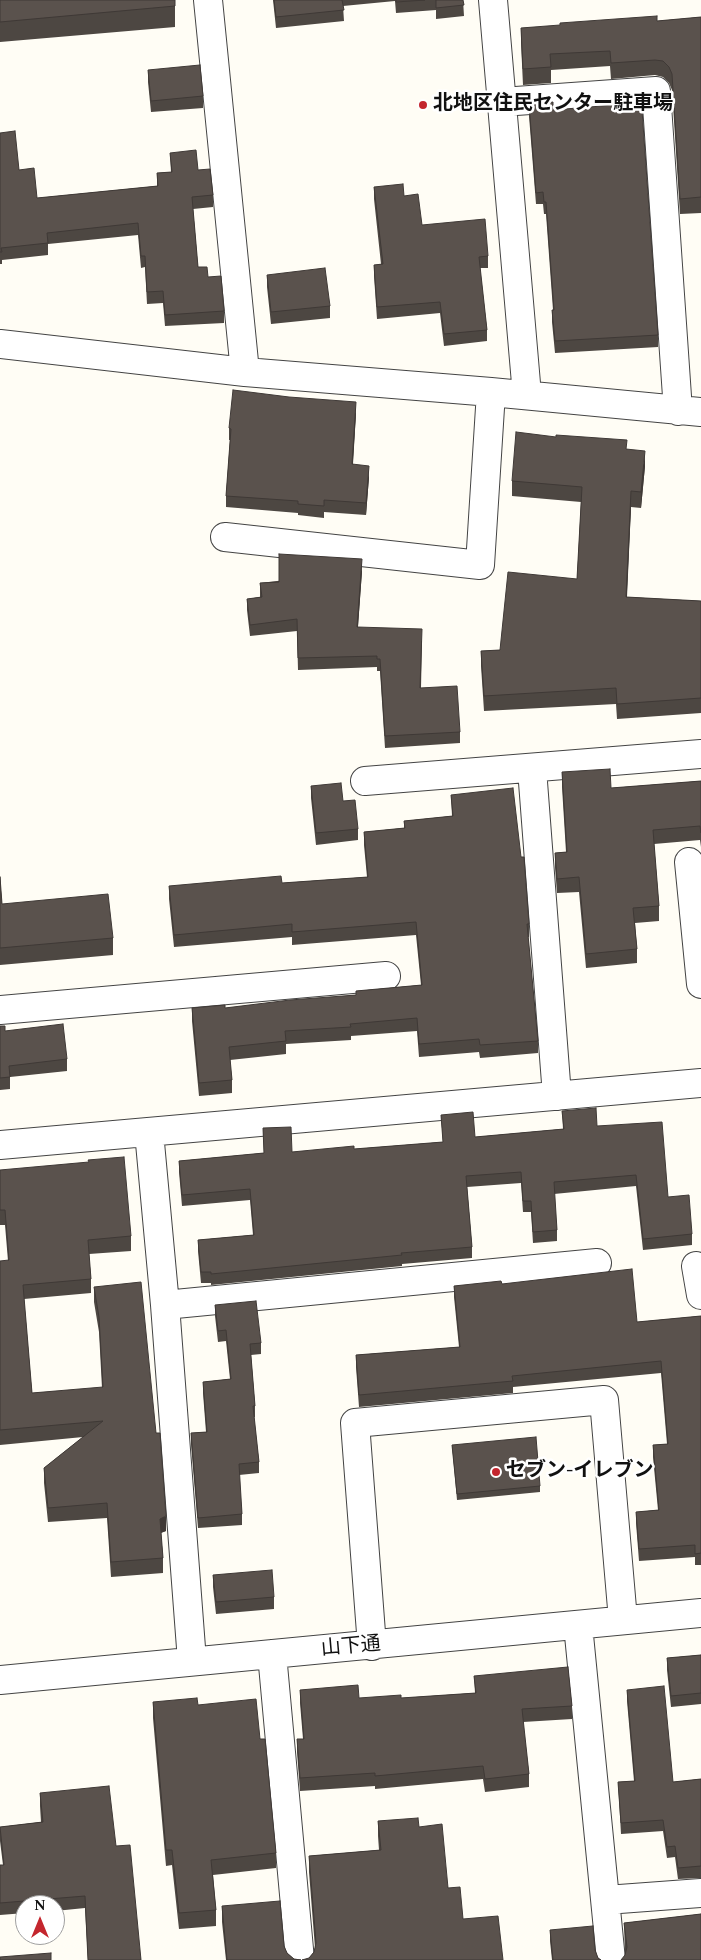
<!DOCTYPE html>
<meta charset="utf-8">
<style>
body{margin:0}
#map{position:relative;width:701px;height:1960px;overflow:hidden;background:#fffdf5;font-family:Spectral,serif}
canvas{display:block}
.north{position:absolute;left:15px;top:1895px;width:50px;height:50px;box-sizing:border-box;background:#fff;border:1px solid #a0a0a0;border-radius:50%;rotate:0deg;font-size:14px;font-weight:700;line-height:20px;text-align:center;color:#111}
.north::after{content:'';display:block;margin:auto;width:18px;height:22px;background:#c4262e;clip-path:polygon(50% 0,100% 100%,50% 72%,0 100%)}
</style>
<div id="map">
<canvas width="701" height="1960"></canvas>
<div class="north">N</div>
</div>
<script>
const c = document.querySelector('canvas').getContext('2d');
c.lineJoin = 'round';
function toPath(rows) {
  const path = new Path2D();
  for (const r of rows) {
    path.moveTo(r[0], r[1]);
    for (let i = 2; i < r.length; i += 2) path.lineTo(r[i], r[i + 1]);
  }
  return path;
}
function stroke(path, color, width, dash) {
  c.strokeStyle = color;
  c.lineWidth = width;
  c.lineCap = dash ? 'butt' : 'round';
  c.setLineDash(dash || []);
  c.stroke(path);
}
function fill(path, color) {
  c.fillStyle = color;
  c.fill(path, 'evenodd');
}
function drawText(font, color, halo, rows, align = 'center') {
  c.font = font + ' Spectral,"Noto Sans JP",serif';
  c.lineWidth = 5;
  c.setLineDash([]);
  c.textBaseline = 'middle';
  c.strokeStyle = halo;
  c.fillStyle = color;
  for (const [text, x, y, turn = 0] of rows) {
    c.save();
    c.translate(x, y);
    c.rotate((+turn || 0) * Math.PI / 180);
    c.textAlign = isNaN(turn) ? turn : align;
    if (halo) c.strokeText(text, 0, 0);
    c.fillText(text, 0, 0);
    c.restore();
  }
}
const minor = toPath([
 [208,0,245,372],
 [493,0,527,395],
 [502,102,656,91,678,411],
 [0,344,245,372,491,392,701,412],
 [225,537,480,565,491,392],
 [532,769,557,1096],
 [365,781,701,754],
 [689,862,701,984],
 [0,1010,386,976],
 [149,1132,165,1305,192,1661],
 [0,1145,701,1083],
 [696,1266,701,1295],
 [165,1305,597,1263],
 [578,1625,611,1960],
 [372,1646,355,1423,604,1400,623,1620],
 [272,1654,300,1960],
 [0,1680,701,1613],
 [606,1900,701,1893]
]);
stroke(minor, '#444', 30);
stroke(minor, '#fff', 28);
fill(toPath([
 [0,0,175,6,175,27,0,42],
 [273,0,463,0,464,16,436,19,436,10,396,13,395,1,343,6,344,21,276,28],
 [701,17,701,213,680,214,672,90,669,83,663,77,655,75,611,79,610,66,551,70,551,83,523,85,521,43,521,28,657,21],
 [148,70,203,96,203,108,151,112,148,82],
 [614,98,658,335,658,347,555,353,552,322,552,310,553,310,546,214,544,214,543,204,536,204,529,116,529,104,553,110,614,106],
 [0,133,19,170,37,198,157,186,157,173,171,172,170,153,198,170,213,195,213,207,193,209,198,267,208,277,224,311,224,323,165,326,163,303,147,304,145,267,141,268,138,235,48,244,48,255,2,260,2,264,0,264],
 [374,187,404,196,422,225,488,256,488,268,480,268,487,330,487,341,444,346,440,313,377,319,374,276,374,265,381,264,374,199],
 [267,275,330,306,330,318,271,324,267,287],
 [356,413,353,464,369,477,366,515,324,512,324,518,298,515,298,513,226,507,226,496,230,440,229,440,229,428],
 [627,449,645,466,641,508,631,507,627,597,701,601,701,713,617,719,616,704,484,711,481,666,481,651,500,650,577,579,581,502,512,496,512,481],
 [362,571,358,627,422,641,421,688,460,732,460,743,385,748,380,671,377,671,377,667,298,670,297,631,250,636,247,610,247,599,260,597,260,583],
 [562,772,611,788,701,781,701,847,700,840,654,844,659,906,659,921,635,923,637,949,637,963,586,968,579,892,557,893,555,867,555,853,566,852,562,787],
 [311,786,343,801,358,829,358,840,316,845,311,798],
 [451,795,529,924,529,937,528,937,538,1041,538,1053,480,1058,479,1052,419,1057,417,1031,351,1036,351,1040,286,1044,286,1054,230,1060,232,1080,232,1093,199,1096,192,1021,192,1008,225,1008,356,995,356,991,421,985,416,935,292,945,292,937,174,947,169,899,169,886,282,883,367,877,364,845,364,832,404,828,404,821,452,816],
 [0,877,2,904,113,938,113,955,0,965],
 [0,1026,5,1031,67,1059,67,1071,10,1077,10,1089,0,1090],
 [562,1111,597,1126,668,1197,692,1234,692,1245,643,1250,636,1186,554,1194,557,1230,557,1241,533,1243,531,1212,523,1212,521,1183,467,1187,472,1247,472,1258,402,1264,402,1266,211,1285,211,1283,201,1283,198,1251,198,1240,253,1235,250,1200,182,1206,179,1172,179,1161,264,1153,263,1128,292,1152,354,1149,443,1142,441,1115,475,1137,563,1129],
 [0,1170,131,1236,131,1251,89,1254,91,1279,91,1293,24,1299,32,1393,102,1388,99,1332,94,1302,94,1287,156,1433,166,1531,161,1533,163,1558,163,1573,111,1577,107,1518,48,1522,44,1483,44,1468,83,1437,0,1445,0,1261,8,1261,5,1225,0,1225],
 [502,1284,637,1322,701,1316,701,1565,695,1565,695,1557,639,1561,636,1523,636,1512,658,1510,653,1457,653,1445,667,1444,661,1373,513,1387,513,1393,359,1407,356,1367,356,1355,459,1347,454,1297,454,1286],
 [215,1305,261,1343,261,1354,251,1355,255,1406,255,1417,254,1417,259,1462,259,1473,239,1475,242,1514,242,1525,198,1528,191,1444,191,1433,206,1432,203,1393,203,1382,230,1379,226,1341,218,1342,215,1316],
 [452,1445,540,1486,540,1492,457,1500],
 [213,1575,274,1597,274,1609,216,1614,213,1587],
 [701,1655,701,1704,671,1707,667,1670,667,1658],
 [474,1676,572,1706,572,1719,523,1722,529,1774,529,1787,485,1792,483,1779,375,1789,375,1786,300,1791,297,1752,297,1739,303,1739,300,1703,300,1690,359,1698,401,1698,475,1693],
 [627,1690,673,1782,701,1779,701,1878,678,1879,675,1857,667,1858,663,1831,621,1834,618,1782,634,1781,627,1701],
 [153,1702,260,1739,276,1853,276,1868,213,1875,216,1910,216,1926,179,1929,172,1865,166,1866,153,1718],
 [40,1793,116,1846,141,1960,88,1960,85,1908,55,1911,55,1905,25,1905,25,1913,0,1915,0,1865,3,1865,0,1841,0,1827,41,1822,40,1806],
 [378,1821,419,1827,463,1919,309,1958,314,1952,315,1948,309,1872,309,1856,379,1850,378,1836],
 [222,1906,284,1946,287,1953,294,1959,301,1960,226,1960,222,1922],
 [701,1914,625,1955,624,1923],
 [550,1930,595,1950,598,1958,601,1960,552,1960,550,1941]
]), '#4d4742');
fill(toPath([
 [356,402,356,413,352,476,352,464],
 [645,451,645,466,641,508,641,492],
 [369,466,369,477,366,515,366,503],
 [631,491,631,507,626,612,626,597],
 [362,559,362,571,357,639,357,627],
 [166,1516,166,1531,160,1533,160,1519]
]), '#3f3936');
const building = toPath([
 [0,0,175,0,175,6,0,22,0,0],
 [274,0,342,0,344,10,276,17,274,0],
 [396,0,425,0,396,2,396,0],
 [436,0,463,0,464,5,436,8,436,0],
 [657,16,657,21,701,17,701,197,680,199,672,74,669,67,663,61,655,60,611,63,610,51,550,54,551,67,523,69,521,28,560,25,560,23,657,16],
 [200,65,203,96,151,101,148,70,200,65],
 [641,96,658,335,555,341,552,310,554,310,546,202,544,202,543,192,536,193,529,104,553,102,553,110,614,105,614,98,641,96],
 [15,131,19,170,34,168,37,198,158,186,157,173,172,172,170,153,196,150,198,170,210,169,213,195,192,197,198,267,207,267,208,277,221,276,224,311,165,315,163,291,147,292,145,256,141,256,138,223,47,233,48,243,1,248,2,252,0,252,0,133,15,131],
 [403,184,404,196,418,194,422,225,485,219,488,256,479,257,487,330,444,334,440,302,377,307,374,265,383,264,374,187,403,184],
 [325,268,330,306,271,312,267,275,325,268],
 [233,390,289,397,356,402,352,464,369,466,366,503,324,500,324,506,298,504,298,501,226,496,231,429,229,428,233,390],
 [516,432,556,437,556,435,627,440,626,449,645,451,641,492,631,491,626,597,701,601,701,698,617,704,616,688,484,696,481,651,500,650,508,572,577,579,582,487,512,481,516,432],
 [279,554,362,559,357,627,422,629,420,688,457,686,460,732,385,736,380,659,377,659,377,656,298,658,297,619,250,625,247,599,262,597,260,583,279,582,279,554],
 [610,769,611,788,701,781,701,833,700,826,653,830,659,906,633,908,637,949,586,954,579,877,557,879,555,853,567,852,562,772,610,769],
 [341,783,343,801,355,800,358,829,316,833,311,786,341,783],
 [513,788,521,857,524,857,529,924,527,924,538,1041,480,1045,479,1039,419,1044,417,1018,350,1024,351,1027,285,1031,286,1041,229,1047,232,1080,199,1083,192,1008,225,1005,225,1008,290,1000,356,995,356,991,422,985,416,922,292,932,292,924,174,935,169,886,281,876,282,883,368,877,364,832,405,828,404,821,453,816,451,795,513,788],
 [0,877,2,904,108,894,113,938,0,948,0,877],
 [63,1024,67,1059,9,1066,10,1077,0,1078,0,1026,5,1026,5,1031,63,1024],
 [596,1108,597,1126,662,1122,668,1197,689,1195,692,1234,643,1239,636,1175,554,1182,557,1230,533,1232,531,1201,523,1201,521,1172,466,1176,472,1247,401,1253,402,1255,211,1274,211,1272,201,1272,198,1240,254,1235,250,1189,182,1195,179,1161,264,1153,263,1128,291,1127,292,1152,354,1146,354,1149,443,1142,441,1115,473,1112,475,1137,564,1129,562,1111,596,1108],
 [124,1157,131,1236,88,1240,91,1279,23,1285,32,1393,103,1387,99,1317,94,1287,141,1282,156,1433,160,1433,166,1516,160,1519,163,1558,111,1562,107,1503,48,1508,44,1468,103,1421,0,1430,0,1261,9,1260,5,1210,0,1210,0,1170,89,1162,88,1160,124,1157],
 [632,1269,637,1322,701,1316,701,1553,695,1554,695,1545,639,1549,636,1512,659,1510,653,1445,668,1444,661,1361,512,1376,513,1381,359,1395,356,1355,460,1347,454,1286,501,1281,502,1284,632,1269],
 [256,1301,261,1343,250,1344,255,1406,253,1406,259,1462,239,1464,242,1514,198,1518,191,1433,207,1432,203,1382,231,1379,226,1330,218,1331,215,1305,256,1301],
 [536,1437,540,1486,457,1494,452,1445,536,1437],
 [272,1570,274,1597,216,1602,213,1575,272,1570],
 [701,1655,701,1693,671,1696,667,1658,701,1655],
 [568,1667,572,1706,522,1709,529,1774,485,1779,483,1766,375,1776,375,1773,300,1778,297,1739,304,1739,300,1690,358,1685,359,1698,401,1695,401,1698,476,1693,474,1676,568,1667],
 [664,1686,673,1782,701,1779,701,1866,678,1868,675,1846,667,1847,663,1820,621,1823,618,1782,635,1781,627,1690,664,1686],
 [197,1698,198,1705,256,1699,260,1739,265,1739,276,1853,211,1860,216,1910,179,1913,172,1850,166,1850,153,1702,197,1698],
 [109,1786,116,1846,130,1845,141,1960,88,1960,85,1896,0,1903,0,1865,4,1865,0,1827,43,1822,40,1793,109,1786],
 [418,1818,419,1827,442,1824,448,1888,460,1887,463,1919,498,1916,503,1960,302,1960,309,1958,314,1952,316,1943,309,1856,381,1850,378,1821,418,1818],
 [280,1901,284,1946,287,1953,294,1959,301,1960,227,1960,222,1906,280,1901],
 [701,1914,701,1960,621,1960,625,1955,627,1947,624,1923,701,1914],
 [593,1926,595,1950,598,1958,601,1960,553,1960,550,1930,593,1926],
 [51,1953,51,1960,0,1960,0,1957,51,1953]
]);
fill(building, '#5a524d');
stroke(building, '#3f3936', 1);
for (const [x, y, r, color] of [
 [423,105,5,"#c4262e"],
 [496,1472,5,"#c4262e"]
]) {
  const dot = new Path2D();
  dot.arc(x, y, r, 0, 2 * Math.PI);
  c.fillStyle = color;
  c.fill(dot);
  stroke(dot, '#fff', 2);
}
drawText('bold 20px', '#111', '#fff', [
 ["北地区住民センター駐車場",433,105],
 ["セブン-イレブン",506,1472]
], 'left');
drawText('20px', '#111', '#fff', [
 ["山下通",351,1648,-5]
]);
</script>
